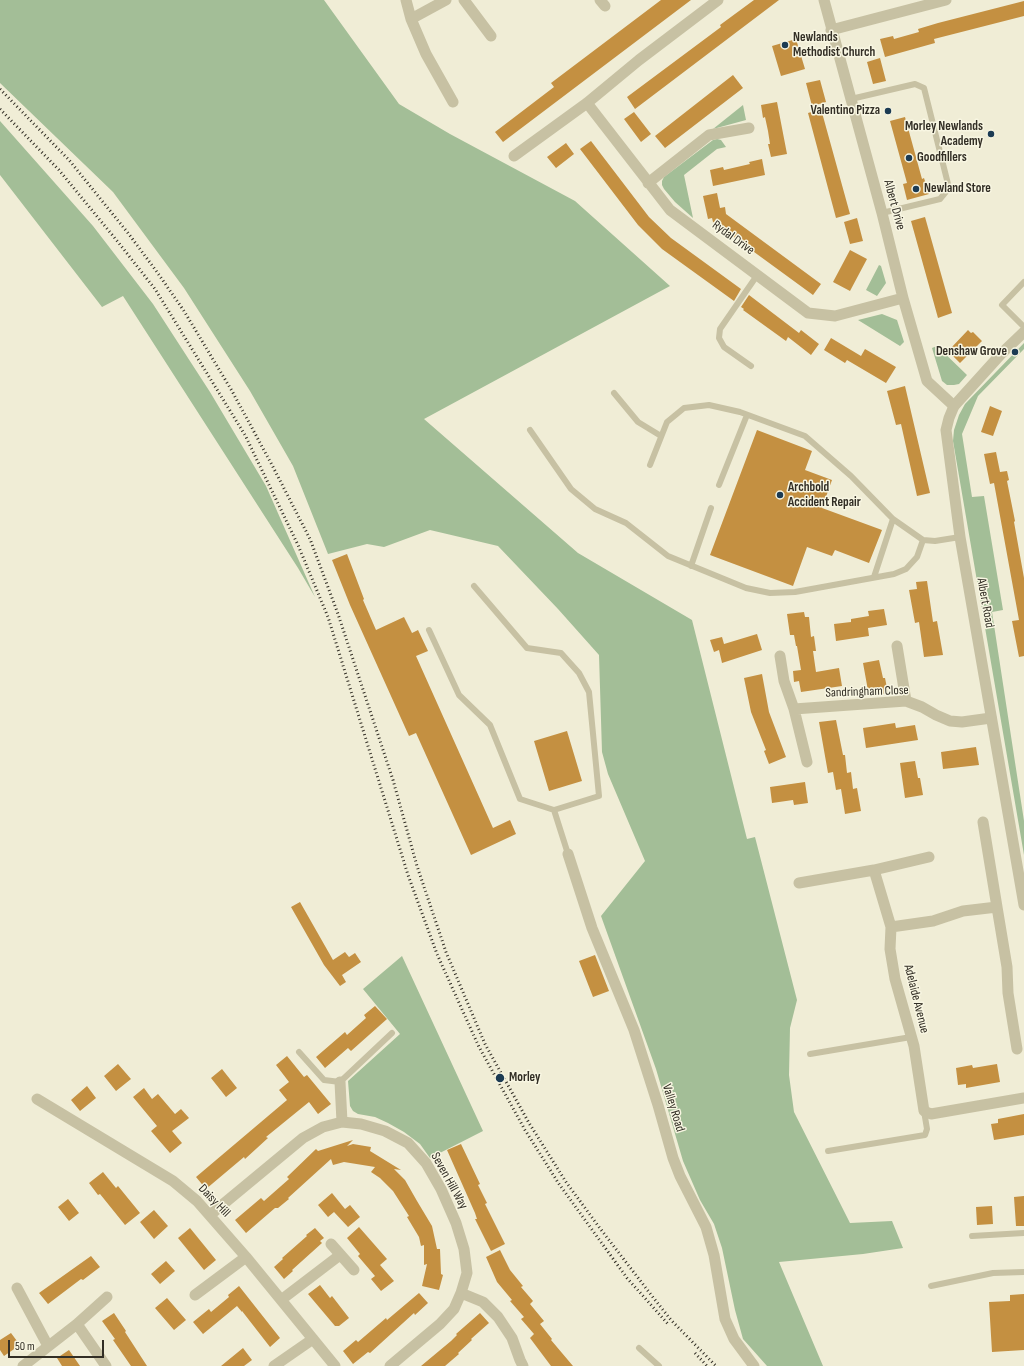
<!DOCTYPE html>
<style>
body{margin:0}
#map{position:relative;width:1024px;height:1366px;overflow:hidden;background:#f0edd6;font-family:"Sofia Sans Condensed",sans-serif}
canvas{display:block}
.scale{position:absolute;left:8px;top:1340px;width:96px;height:18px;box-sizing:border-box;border:2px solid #322e25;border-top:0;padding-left:5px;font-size:12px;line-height:14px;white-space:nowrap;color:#322e25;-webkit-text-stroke:3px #f8f6e2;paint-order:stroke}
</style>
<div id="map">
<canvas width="1024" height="1366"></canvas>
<div class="scale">50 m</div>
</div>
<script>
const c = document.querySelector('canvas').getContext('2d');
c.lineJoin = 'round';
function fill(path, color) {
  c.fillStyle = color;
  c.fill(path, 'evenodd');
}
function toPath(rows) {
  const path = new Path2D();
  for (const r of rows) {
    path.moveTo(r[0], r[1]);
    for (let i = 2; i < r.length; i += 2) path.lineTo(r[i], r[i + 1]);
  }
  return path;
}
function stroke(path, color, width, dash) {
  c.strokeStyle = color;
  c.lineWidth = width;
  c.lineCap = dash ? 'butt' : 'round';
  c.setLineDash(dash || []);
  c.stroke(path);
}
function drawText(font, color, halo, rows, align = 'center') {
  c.font = font + ' "Sofia Sans Condensed",sans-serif';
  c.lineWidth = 3;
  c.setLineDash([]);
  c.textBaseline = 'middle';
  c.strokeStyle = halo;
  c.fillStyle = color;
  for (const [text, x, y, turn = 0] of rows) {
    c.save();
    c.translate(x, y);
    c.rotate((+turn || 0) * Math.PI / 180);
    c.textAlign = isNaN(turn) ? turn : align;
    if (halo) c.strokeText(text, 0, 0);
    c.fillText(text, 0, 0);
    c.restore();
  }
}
fill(toPath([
 [0,0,324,0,399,104,450,134,575,201,670,286,424,419,578,553,692,620,747,839,755,837,797,1000,790,1028,789,1075,794,1112,850,1223,892,1221,903,1248,863,1254,779,1262,823,1366,767,1366,743,1339,735,1310,722,1248,714,1224,700,1200,683,1161,656,1069,601,916,645,861,608,774,602,752,599,655,558,609,498,546,430,530,384,547,367,544,328,554,293,466,250,391,184,288,113,192,0,83],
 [743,105,746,120,713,129],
 [0,121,93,226,153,304,210,392,266,486,315,597,298,568,123,296,102,307,0,175],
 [717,139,721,140,726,147,717,149,684,175,693,218,675,202,664,189,662,185,662,181,664,177,713,140],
 [879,265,881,266,886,283,877,296,866,290],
 [882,314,897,320,904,342,900,346,858,320],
 [1024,343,1024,349,978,396,962,434,972,497,984,496,1003,610,992,612,1024,821,1024,855,953,441,954,430,959,415,965,404],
 [937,346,967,375,959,384,954,385,947,385,942,381,932,348],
 [402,956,483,1131,430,1158,420,1144,404,1132,388,1123,375,1117,358,1114,353,1111,350,1106,348,1081,400,1034,363,989]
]), '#a3be97');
fill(toPath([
 [661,0,691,0,503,142,495,132,554,87,551,83],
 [754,0,779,0,635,109,627,97,721,27,720,25],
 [1024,1,1024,16,934,39,935,43,885,57,880,39,893,36,894,39,919,32,918,29,938,23],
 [796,39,805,69,781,76,772,46],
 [880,58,886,81,873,84,867,62],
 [733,75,743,88,665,148,655,136],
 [820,80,826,102,812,106,806,83],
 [777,102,787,154,771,157,768,144,770,144,768,131,765,117,763,118,761,105],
 [821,109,850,214,836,218,808,113],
 [634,112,651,134,641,142,624,119],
 [905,117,922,179,924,178,929,194,907,200,903,184,907,183,890,121],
 [591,141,649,217,671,238,741,289,734,301,662,249,638,225,580,149],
 [566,143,574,154,556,168,547,157],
 [762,159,765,175,713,186,710,170,723,167,724,170,750,164,749,162],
 [717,193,720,208,725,207,726,214,821,284,813,295,713,222,712,218,708,219,703,196],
 [925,217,952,313,938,318,911,221],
 [857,218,863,241,850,244,844,222],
 [850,250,867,259,850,291,833,282],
 [749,295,799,333,801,330,819,344,811,355,788,337,786,341,743,310,744,309,741,307],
 [968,330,971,333,973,332,982,341,960,363,951,354,953,352,950,349],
 [831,338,861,356,865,349,896,367,886,383,847,360,845,363,824,350],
 [905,386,930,493,917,496,901,424,896,425,887,391],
 [990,406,1002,411,993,436,981,432],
 [757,430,812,451,805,470,832,480,822,508,882,530,869,563,835,550,832,556,807,547,793,586,710,555],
 [996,452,1000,472,1007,471,1009,480,1007,481,1015,521,1014,522,1024,578,1024,656,1019,657,1012,621,1019,620,994,483,990,484,984,454],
 [347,554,364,599,363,600,376,630,404,617,412,633,418,630,428,651,416,656,493,828,510,820,516,834,471,855,416,733,409,736,350,605,332,560],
 [927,581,933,622,937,621,943,655,924,657,919,622,915,623,909,590,917,589,916,582],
 [884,609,887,625,868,628,869,636,836,641,834,624,851,622,851,619,869,616,868,611],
 [804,612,805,617,809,617,811,637,814,636,816,651,813,651,816,672,839,668,842,686,801,692,799,681,794,682,793,671,801,670,797,646,796,646,794,635,790,635,787,614],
 [757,634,762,650,722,663,719,650,714,652,710,640,722,637,724,644],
 [879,660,883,678,885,678,888,693,869,696,863,663],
 [762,674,769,712,786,757,769,764,764,751,766,750,751,712,744,678],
 [836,720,843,755,845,755,847,773,851,772,853,789,857,788,861,811,845,814,841,789,836,790,833,772,828,773,819,722],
 [895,723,896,728,915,725,918,740,866,748,863,728],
 [567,731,582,781,549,791,534,741],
 [976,747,979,765,943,769,941,752],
 [915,761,918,778,920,778,923,795,905,798,900,763],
 [805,782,808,803,794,805,793,800,772,803,770,787],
 [300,902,333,960,345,952,349,957,355,953,361,962,342,975,346,982,340,986,324,965,291,907],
 [595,955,609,991,593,997,579,961],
 [375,1006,387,1019,351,1051,348,1048,325,1068,316,1057,345,1032,347,1035,366,1018,364,1015],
 [287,1056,304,1077,307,1075,331,1104,318,1114,309,1102,266,1137,268,1138,245,1159,244,1157,206,1189,196,1177,287,1100,279,1090,289,1082,276,1065],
 [118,1064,131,1079,116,1091,104,1076],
 [997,1064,1000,1082,966,1088,966,1084,958,1085,956,1068,972,1065,973,1068],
 [222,1069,237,1088,226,1097,211,1078],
 [87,1086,96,1098,80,1111,71,1100],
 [144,1088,152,1099,158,1094,175,1114,181,1109,189,1118,172,1131,182,1143,170,1153,151,1131,157,1126,133,1097],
 [1024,1114,1024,1135,994,1140,991,1124,998,1123,998,1119],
 [353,1140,347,1146,353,1144,371,1147,370,1151,401,1170,394,1169,405,1180,417,1201,432,1226,437,1249,440,1249,441,1274,443,1275,439,1290,422,1286,427,1264,424,1265,424,1245,421,1246,419,1237,407,1217,409,1216,393,1191,380,1178,371,1172,375,1167,344,1162,333,1165,331,1159,288,1198,289,1199,278,1208,275,1208,246,1233,235,1220,261,1198,264,1201,289,1179,287,1177,316,1149,318,1151],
 [461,1144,480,1184,478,1185,487,1203,485,1204,505,1244,491,1251,475,1219,477,1219,475,1213,447,1150],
 [103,1172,116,1188,118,1186,140,1213,125,1225,100,1194,98,1195,89,1183],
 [332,1193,345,1209,350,1205,360,1217,348,1227,334,1212,328,1217,318,1205],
 [1024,1196,1024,1226,1016,1226,1014,1197],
 [68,1199,79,1213,69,1221,58,1207],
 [992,1206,993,1224,977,1225,976,1207],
 [154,1210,168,1226,154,1239,140,1222],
 [359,1227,387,1259,380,1265,394,1281,381,1291,371,1279,375,1276,358,1256,360,1254,347,1238],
 [190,1228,216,1260,204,1270,178,1238],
 [315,1228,324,1238,320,1241,322,1243,292,1270,293,1271,284,1279,274,1267,283,1259,282,1258,307,1236,306,1235],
 [500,1250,510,1270,523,1286,521,1287,533,1301,530,1304,544,1321,540,1324,552,1339,551,1340,573,1366,551,1366,530,1338,534,1334,521,1319,524,1317,510,1301,512,1300,497,1282,486,1257],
 [91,1256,100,1267,83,1280,81,1279,48,1304,39,1293],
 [166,1261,175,1271,160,1284,151,1274],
 [320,1285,330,1298,332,1296,349,1318,339,1326,335,1326,308,1294],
 [239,1286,280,1338,270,1347,242,1311,242,1312,237,1306,203,1334,193,1322,209,1309,211,1312,229,1297,228,1295],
 [419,1293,428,1303,415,1315,414,1313,370,1353,368,1352,353,1364,343,1351,356,1340,358,1342,386,1318,387,1320],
 [1024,1294,1024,1350,992,1352,989,1302,1010,1301,1010,1295],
 [167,1298,186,1320,174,1330,155,1308],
 [114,1313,126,1331,125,1332,147,1366,131,1366,113,1340,115,1339,102,1321],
 [480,1313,489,1323,471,1339,472,1340,458,1353,459,1354,445,1366,421,1366,451,1341,457,1335,456,1334],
 [11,1333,20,1345,4,1356,0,1350,0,1340],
 [243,1348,252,1360,244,1366,221,1366],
 [69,1350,80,1366,62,1366,57,1358]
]), '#c49041');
stroke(toPath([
 [851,99,915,84,924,88,949,188,940,199,882,213],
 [1024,282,1002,305,1024,327],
 [751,366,724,347,719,338,720,329,758,274],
 [614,393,638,422,661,436],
 [530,430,571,489,595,509,626,523,668,556,746,588,770,593,795,592,894,574,906,569,917,557,923,540],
 [650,465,667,422,684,408,709,405,740,412,805,436,851,476,893,519,923,540,935,541,960,537],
 [719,485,747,415],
 [691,566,711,508],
 [874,577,893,519],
 [474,586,527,648,561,653,579,673,589,692,599,796,554,810],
 [429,630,459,695,490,725,520,799,554,810,568,854],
 [299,1052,324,1080,340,1082,392,1033],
 [810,1054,911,1037],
 [828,1151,925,1135,927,1129,924,1111],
 [972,1236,1024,1233],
 [931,1286,993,1273,1024,1272],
 [639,1348,659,1366]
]), '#c7c1a3', 6);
stroke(toPath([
 [406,0,411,19,426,54,453,102],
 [464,0,491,36],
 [600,0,605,6],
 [824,0,882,213,903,298,927,381,954,406],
 [411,19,446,0],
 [831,30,946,0],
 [587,103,670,210,808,313,835,316,903,298],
 [514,156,587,103,639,60,718,0],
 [648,183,709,135,749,128],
 [897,646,906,701],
 [780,656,784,681,794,709,906,701,922,707,936,715,950,721,962,722,991,718],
 [794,709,807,762],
 [568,854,592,928,634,1030,658,1105,673,1158,680,1176,706,1227,714,1255,725,1319,734,1339,754,1366],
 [874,870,929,857],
 [799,883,874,870,891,927,890,949,895,979,914,1046,924,1111,931,1114,1024,1098],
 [997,907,1007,967,1008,993,1017,1049],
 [891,927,933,921,963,911,997,907,983,822],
 [340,1082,342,1122],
 [37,1099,173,1181,197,1201,246,1257,335,1366],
 [210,1215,303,1138,323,1127,342,1122,361,1124,385,1131,408,1143,426,1163,441,1189,456,1223,464,1249,467,1273,461,1293,454,1309,440,1324,390,1366],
 [331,1244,354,1270],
 [17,1288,48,1346],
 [461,1293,483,1302,498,1317,512,1338,520,1360,523,1366],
 [195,1295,246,1257],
 [281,1300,340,1255],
 [77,1324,106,1366],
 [23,1366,77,1324,107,1297],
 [274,1366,313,1339]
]), '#c7c1a3', 11);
stroke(toPath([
 [1024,332,1001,354,954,406,949,418,946,430,960,537,1024,905]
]), '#c7c1a3', 11);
stroke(toPath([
 [0,89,69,160,128,233,157,272,184,311,232,391,272,465,310,539,338,614,393,780,417,866,446,952,485,1044,529,1123,566,1182,599,1227,652,1296,671,1320,716,1366],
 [0,109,59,170,118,242,155,289,245,435,298,545,328,617,408,875,437,954,479,1047,525,1130,559,1184,627,1278,668,1324],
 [695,1353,707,1366]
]), '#322e25', 3, [1, 3]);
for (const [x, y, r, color] of [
 [785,45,4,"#1c3b53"],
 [888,111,4,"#1c3b53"],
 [991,134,4,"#1c3b53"],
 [909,158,4,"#1c3b53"],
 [916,189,4,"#1c3b53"],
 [1015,352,4,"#1c3b53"],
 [780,495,4,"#1c3b53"],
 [500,1078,5,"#1c3b53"]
]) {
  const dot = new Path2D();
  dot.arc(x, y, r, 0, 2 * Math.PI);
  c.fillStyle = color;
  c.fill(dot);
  stroke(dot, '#f8f6e2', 1.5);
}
drawText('bold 13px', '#322e25', '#f8f6e2', [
 ["Newlands",793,38],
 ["Methodist Church",793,53],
 ["Valentino Pizza",880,111,"right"],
 ["Morley Newlands",983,127,"right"],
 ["Academy",983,142,"right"],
 ["Goodfillers",917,158],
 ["Newland Store",924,189],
 ["Denshaw Grove",1007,352,"right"],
 ["Archbold",788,488],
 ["Accident Repair",788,503],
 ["Morley",509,1078]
], 'left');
drawText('13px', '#322e25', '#f8f6e2', [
 ["Albert Drive",894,205,75],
 ["Rydal Drive",733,238,36],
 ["Albert Road",985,603,80],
 ["Sandringham Close",867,692,-2],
 ["Adelaide Avenue",916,999,76],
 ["Valley Road",673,1108,73],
 ["Seven Hill Way",449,1181,61],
 ["Daisy Hill",214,1201,46]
]);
</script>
